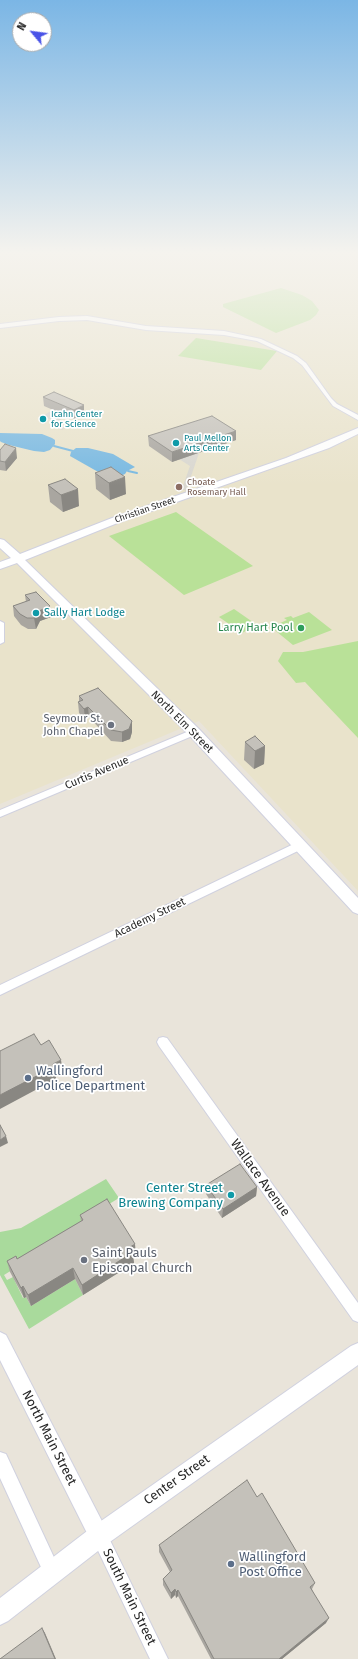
<!DOCTYPE html>
<style>
body{margin:0}
#map{position:relative;width:358px;height:1659px;overflow:hidden;background:#e9e4da;font-family:"Fira Sans",sans-serif}
canvas{display:block}
.north{position:absolute;left:12px;top:12px;width:40px;height:40px;box-sizing:border-box;background:#fff;border:1px solid #a9a9a9;border-radius:50%;rotate:299deg;font-size:11px;font-weight:700;line-height:16px;text-align:center;color:#272727}
.north::after{content:'';display:block;margin:auto;width:14px;height:18px;background:#4953e7;clip-path:polygon(50% 0,100% 100%,50% 72%,0 100%)}
</style>
<div id="map">
<canvas width="358" height="1659"></canvas>
<div class="north">N</div>
</div>
<script>
const c = document.querySelector('canvas').getContext('2d');
c.lineJoin = 'round';
function fill(path, color) {
  c.fillStyle = color;
  c.fill(path, 'evenodd');
}
function toPath(rows) {
  const path = new Path2D();
  for (const r of rows) {
    path.moveTo(r[0], r[1]);
    for (let i = 2; i < r.length; i += 2) path.lineTo(r[i], r[i + 1]);
  }
  return path;
}
function stroke(path, color, width, dash) {
  c.strokeStyle = color;
  c.lineWidth = width;
  c.lineCap = dash ? 'butt' : 'round';
  c.setLineDash(dash || []);
  c.stroke(path);
}
function drawText(font, color, halo, rows, align = 'center') {
  c.font = font + ' "Fira Sans",sans-serif';
  c.lineWidth = 3.5;
  c.setLineDash([]);
  c.textBaseline = 'middle';
  c.strokeStyle = halo;
  c.fillStyle = color;
  for (const [text, x, y, turn = 0] of rows) {
    c.save();
    c.translate(x, y);
    c.rotate((+turn || 0) * Math.PI / 180);
    c.textAlign = isNaN(turn) ? turn : align;
    if (halo) c.strokeText(text, 0, 0);
    c.fillText(text, 0, 0);
    c.restore();
  }
}
fill(toPath([
 [0,254,358,254,358,891,199,721,0,804]
]), '#e9e3cb');
fill(toPath([
 [106,1179,119,1198,83,1220,82,1227,4,1275,7,1280,13,1277,23,1298,26,1297,31,1306,75,1279,83,1295,29,1329,0,1275,0,1232,21,1228]
]), '#a9da9c');
fill(toPath([
 [281,288,302,295,312,301,319,310,316,315,310,320,276,333,223,307,223,304],
 [196,338,277,351,261,370,178,356],
 [176,512,253,566,184,595,109,536],
 [234,609,257,625,242,633,219,617],
 [309,612,332,630,293,645,271,627,287,620,284,618,291,616,293,618],
 [358,641,358,738,305,682,296,683,278,661,283,652,303,652]
]), '#b9e198');
fill(toPath([
 [57,411,74,419,62,418,58,423,65,428,62,430,57,428,57,427,53,424,57,419,49,419,45,416,46,414,49,412],
 [199,453,186,491,182,489,190,466,179,459]
]), '#d9d7d0');
fill(toPath([
 [0,433,42,434,52,438,55,440,55,444,50,450,44,452,34,451,9,445,1,442,0,441],
 [76,448,88,448,113,454,135,467,127,471,125,474,118,477,100,473,70,456,71,452]
]), '#77b8e1');
stroke(toPath([
 [54,446,73,451],
 [128,471,137,473]
]), '#77b8e1', 2);
const minor = toPath([
 [87,316,146,326,224,331,261,339,297,356,306,363,331,398,337,404,358,415,358,420,333,406,302,365,293,358,257,341,224,335,146,330,87,320,59,321,0,328,0,324,59,317,87,316],
 [0,621,4,623,4,642,0,644,0,621],
 [194,729,199,732,197,734,0,817,0,810,194,729],
 [300,841,304,842,305,845,304,848,0,995,0,985,300,841],
 [163,1037,167,1038,358,1303,358,1322,353,1320,159,1046,157,1042,159,1038,163,1037],
 [0,1452,6,1454,58,1566,60,1572,58,1578,52,1580,46,1578,0,1478,0,1452],
 [99,1528,105,1530,168,1659,150,1659,91,1536,93,1530,99,1528]
]);
const tertiary = toPath([
 [0,1332,6,1335,106,1529,109,1536,106,1543,99,1546,92,1543,0,1360,0,1332]
]);
const secondary = toPath([
 [358,428,358,434,329,448,120,522,25,560,199,729,358,898,358,914,353,912,189,735,17,563,0,569,0,562,11,558,0,548,0,539,4,540,20,554,112,518,286,458,358,428],
 [358,1343,358,1365,107,1544,8,1621,0,1625,0,1598,91,1528,351,1346,358,1343]
]);
stroke(minor, '#d0d1df', 2);
stroke(tertiary, '#d0d1df', 2);
stroke(secondary, '#d0d1df', 2);
fill(minor, '#fff');
fill(tertiary, '#fff');
fill(secondary, '#fff');
fill(toPath([
 [43,397,84,414,74,419,44,406],
 [236,431,236,440,172,462,149,446,148,436],
 [0,450,17,458,6,471,0,470],
 [95,473,126,494,110,500,96,489],
 [48,485,79,506,63,512,50,502],
 [25,595,51,617,40,621,36,629,28,629,21,625,14,616,13,606,26,602],
 [79,696,132,721,132,732,130,739,122,742,111,741,89,717,85,719,79,713,78,702,79,702],
 [245,742,265,746,264,764,254,769,244,760],
 [206,1185,257,1187,256,1196,222,1218,206,1194],
 [80,1215,136,1255,133,1256,134,1263,83,1295,75,1279,31,1306,26,1297,24,1298,10,1272,7,1261,17,1259,81,1221],
 [257,1497,315,1583,312,1589,326,1623,282,1659,211,1659,178,1596,176,1598,175,1595,171,1599,163,1585,163,1579,170,1572,159,1552,159,1545]
]), '#a9a6a0');
fill(toPath([
 [84,405,84,414,74,419,74,410],
 [236,431,236,440,172,462,172,452],
 [16,448,17,458,6,471,5,462],
 [125,477,126,494,110,500,109,483],
 [78,489,79,506,63,512,61,495],
 [50,606,51,617,40,621,36,629,34,618,39,611],
 [88,707,89,717,85,719,84,709],
 [132,721,132,732,130,739,122,742,122,732],
 [265,746,264,764,254,769,255,751],
 [61,1060,63,1072,56,1076,56,1079,0,1109,0,1095],
 [6,1136,8,1143,0,1147,0,1140],
 [257,1187,256,1196,222,1218,223,1209],
 [135,1244,136,1255,133,1256,134,1263,83,1295,82,1285,130,1247],
 [73,1268,75,1279,31,1306,28,1295],
 [23,1286,26,1297,24,1298,21,1288],
 [175,1589,175,1595,171,1599,171,1593],
 [178,1590,178,1596,176,1598,176,1592],
 [329,1618,326,1623,282,1659,279,1659],
 [42,1628,45,1633,56,1659,55,1659]
]), '#898782');
const building = toPath([
 [54,392,84,405,74,410,43,397,54,392],
 [212,416,236,431,172,452,148,436,212,416],
 [5,444,16,448,5,462,0,461,0,450,5,444],
 [111,467,125,477,109,483,95,473,111,467],
 [65,479,78,489,61,495,48,485,65,479],
 [36,592,50,606,39,611,34,618,27,618,20,614,13,606,30,600,25,595,36,592],
 [98,688,132,721,129,729,122,732,111,730,88,707,84,709,78,702,83,700,79,696,98,688],
 [255,736,265,746,255,751,245,742,255,736],
 [34,1034,41,1045,49,1040,61,1060,53,1064,54,1067,0,1095,0,1051,34,1034],
 [0,1125,6,1136,0,1140,0,1125],
 [240,1164,257,1187,223,1209,206,1185,240,1164],
 [107,1199,135,1244,130,1247,133,1252,82,1285,73,1268,28,1295,23,1286,21,1288,7,1261,16,1256,17,1259,83,1220,80,1215,107,1199],
 [247,1480,257,1497,262,1493,315,1583,310,1587,329,1618,279,1659,214,1659,178,1590,176,1592,175,1589,171,1593,163,1579,172,1570,159,1545,247,1480],
 [42,1628,55,1659,0,1659,42,1628]
]);
fill(building, '#c4c1ba');
stroke(building, '#898782', 1);
const sky = c.createLinearGradient(0, 0, 0, 486);
sky.addColorStop(0, '#7bb6e5');
sky.addColorStop(0.52, '#f5f3ee');
sky.addColorStop(1, '#f5f3ee00');
c.fillStyle = sky;
c.fillRect(0, 0, 358, 486);
for (const [x, y, r, color] of [
 [43,419,4,"#0f9aa8"],
 [176,443,4,"#0f9aa8"],
 [179,487,4,"#8d6e63"],
 [36,613,4,"#0f9aa8"],
 [301,628,4,"#2e9e5b"],
 [111,725,4,"#6b7280"],
 [28,1078,4,"#5c6f8a"],
 [231,1195,4,"#0f9aa8"],
 [84,1260,4,"#6b7280"],
 [231,1564,4,"#5c6f8a"]
]) {
  const dot = new Path2D();
  dot.arc(x, y, r, 0, 2 * Math.PI);
  c.fillStyle = color;
  c.fill(dot);
  stroke(dot, '#fff', 1.5);
}
drawText('9px', '#0d838f', '#fff', [
 ["Icahn Center",51,414],
 ["for Science",51,424],
 ["Paul Mellon",184,438],
 ["Arts Center",184,448]
], 'left');
drawText('9px', '#785e54', '#fff', [
 ["Choate",187,482],
 ["Rosemary Hall",187,492]
], 'left');
drawText('9px', '#272727', '#fff', [
 ["Christian Street",145,510,-19]
]);
drawText('11px', '#0d838f', '#fff', [
 ["Sally Hart Lodge",44,613]
], 'left');
drawText('11px', '#27864d', '#fff', [
 ["Larry Hart Pool",293,628]
], 'right');
drawText('11px', '#5b616d', '#fff', [
 ["Seymour St.",103,719],
 ["John Chapel",103,732]
], 'right');
drawText('11px', '#272727', '#fff', [
 ["North Elm Street",182,722,45],
 ["Curtis Avenue",97,773,-23],
 ["Academy Street",150,918,-26]
]);
drawText('13px', '#4e5e75', '#fff', [
 ["Wallingford",36,1071],
 ["Police Department",36,1086],
 ["Wallingford",239,1557],
 ["Post Office",239,1572]
], 'left');
drawText('13px', '#272727', '#fff', [
 ["Wallace Avenue",260,1178,54],
 ["North Main Street",49,1438,63],
 ["Center Street",177,1480,-35],
 ["South Main Street",129,1597,64]
]);
drawText('13px', '#0d838f', '#fff', [
 ["Center Street",223,1188],
 ["Brewing Company",223,1203]
], 'right');
drawText('13px', '#5b616d', '#fff', [
 ["Saint Pauls",92,1253],
 ["Episcopal Church",92,1268]
], 'left');
</script>
